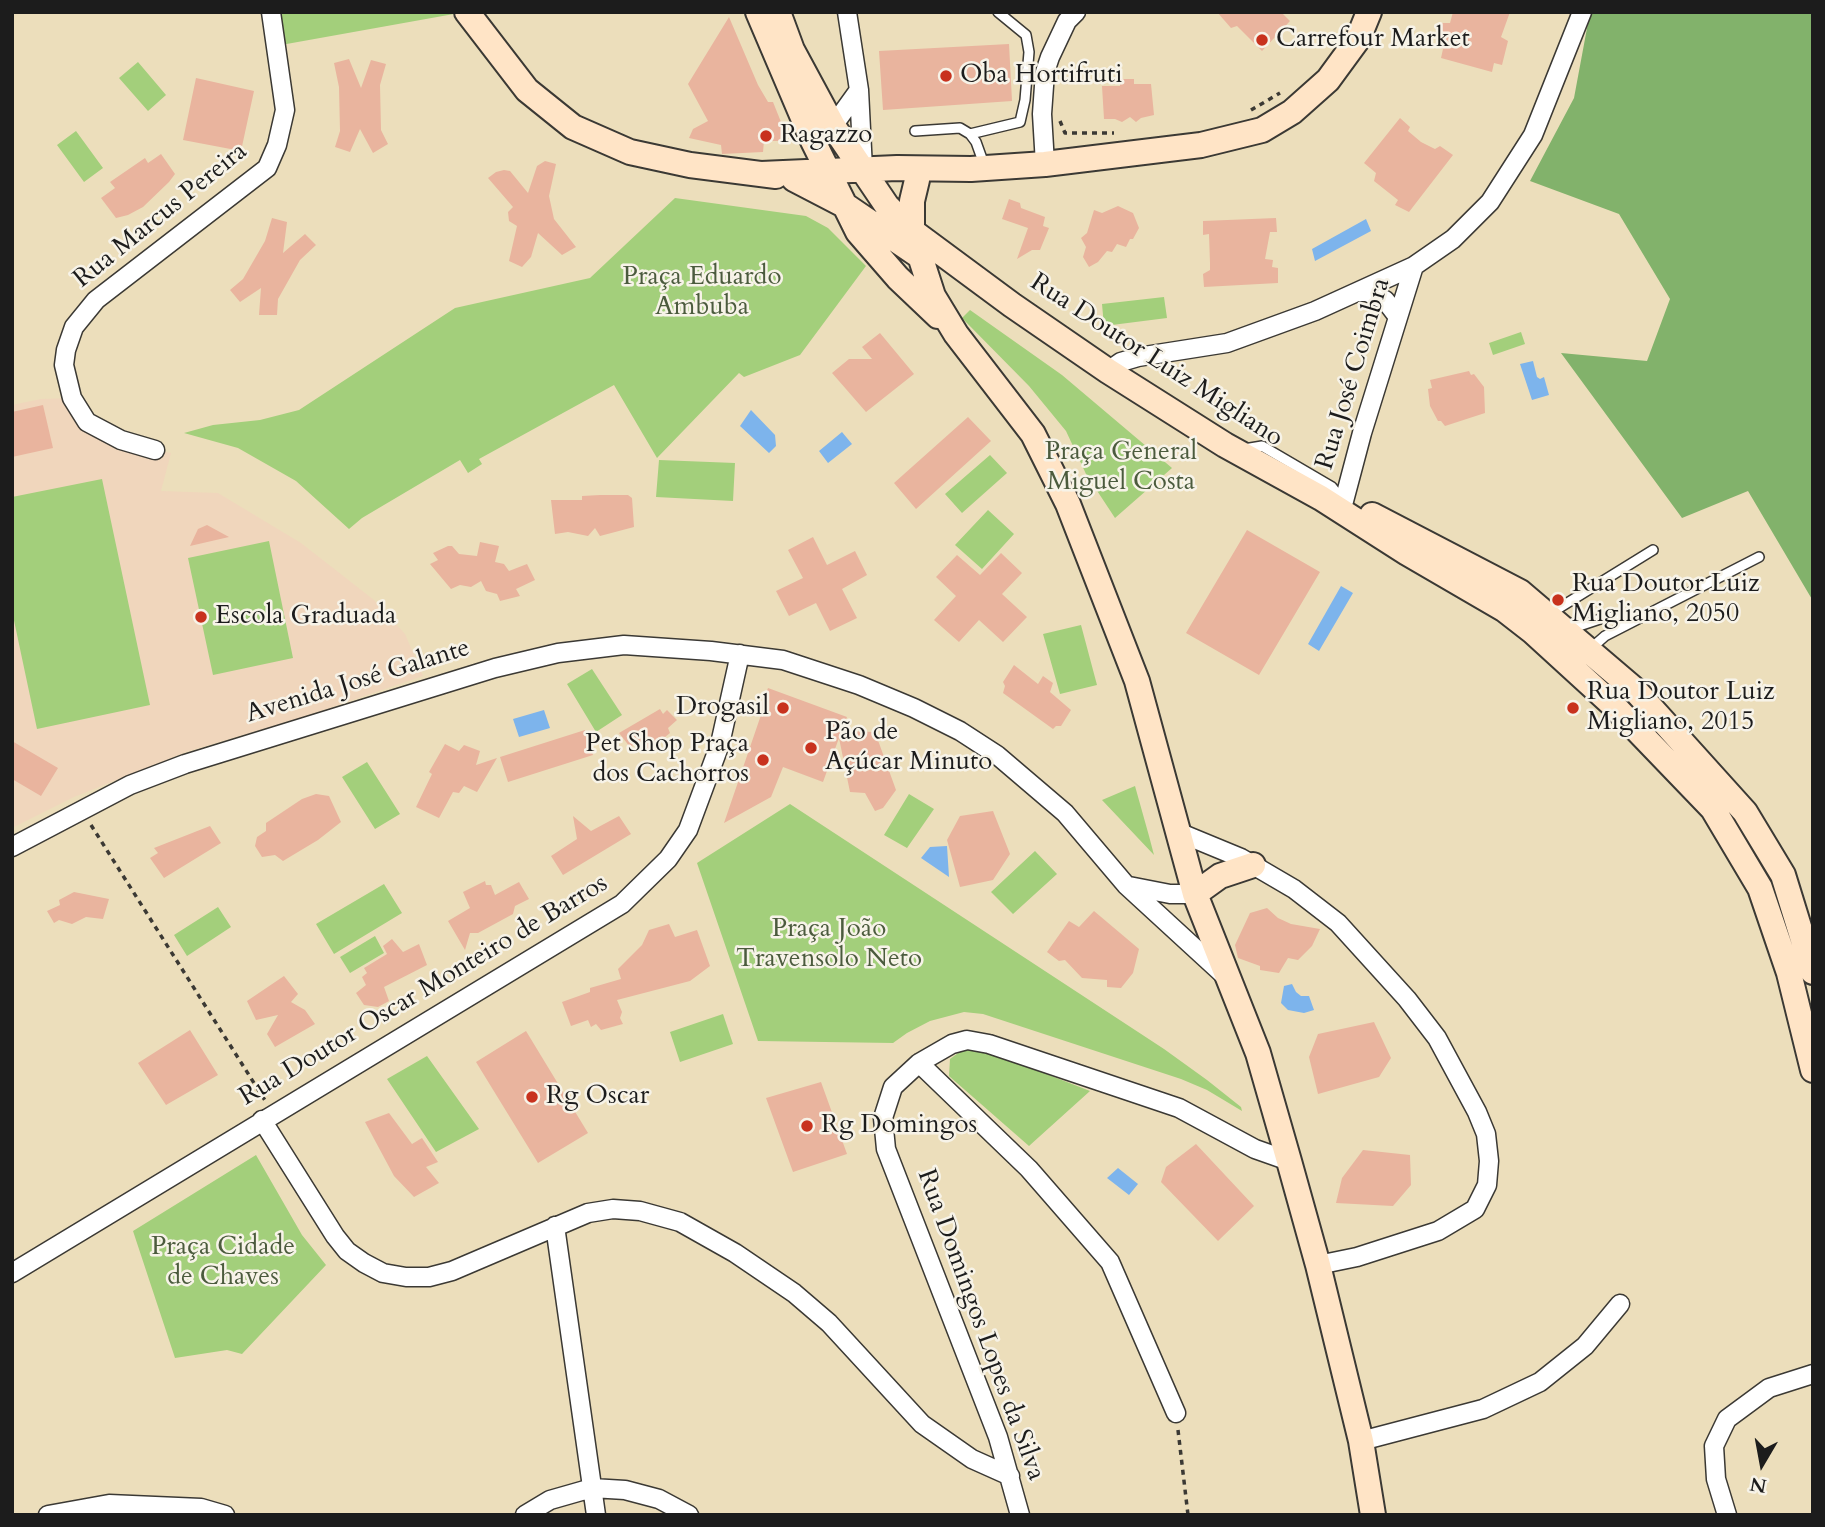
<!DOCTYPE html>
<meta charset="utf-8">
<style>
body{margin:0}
#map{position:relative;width:1825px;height:1527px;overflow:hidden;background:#ecdebb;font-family:Cardo,serif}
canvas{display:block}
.frame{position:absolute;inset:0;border:14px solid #1c1c1c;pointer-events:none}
.north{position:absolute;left:1727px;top:1429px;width:70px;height:70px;-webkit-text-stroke:5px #f7f3e8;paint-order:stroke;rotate:190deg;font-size:19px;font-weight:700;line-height:28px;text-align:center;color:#1c1c1c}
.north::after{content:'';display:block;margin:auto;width:24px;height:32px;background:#1c1c1c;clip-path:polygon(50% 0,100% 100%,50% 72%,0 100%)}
</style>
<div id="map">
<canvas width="1825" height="1527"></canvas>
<div class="frame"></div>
<div class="north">N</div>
</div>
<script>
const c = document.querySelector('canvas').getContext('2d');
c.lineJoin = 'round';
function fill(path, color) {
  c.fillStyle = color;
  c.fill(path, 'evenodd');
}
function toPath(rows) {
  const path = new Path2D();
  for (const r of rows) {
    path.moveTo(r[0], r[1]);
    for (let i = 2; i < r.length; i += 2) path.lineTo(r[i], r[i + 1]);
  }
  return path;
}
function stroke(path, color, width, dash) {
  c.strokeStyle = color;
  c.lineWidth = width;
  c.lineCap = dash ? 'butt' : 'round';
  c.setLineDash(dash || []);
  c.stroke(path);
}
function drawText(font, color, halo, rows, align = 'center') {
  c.font = font + ' Cardo,serif';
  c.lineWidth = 5;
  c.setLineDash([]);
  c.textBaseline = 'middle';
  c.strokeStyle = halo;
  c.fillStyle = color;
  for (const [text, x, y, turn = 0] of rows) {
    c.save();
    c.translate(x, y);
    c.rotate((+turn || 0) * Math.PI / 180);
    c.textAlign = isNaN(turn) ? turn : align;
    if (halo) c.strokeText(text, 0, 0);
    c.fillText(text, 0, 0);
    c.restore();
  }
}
fill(toPath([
 [72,398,99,430,155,450,171,453,161,491,218,493,301,543,374,600,405,634,423,676,300,718,186,752,74,797,12,828,12,405,41,399]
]), '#f0d6bc');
fill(toPath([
 [276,12,465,12,281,45],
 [138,62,166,95,148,111,119,78],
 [76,131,103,168,84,182,57,145],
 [675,198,806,216,828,228,866,266,800,355,744,377,739,373,657,458,614,385,479,459,482,464,468,473,460,460,362,518,349,529,296,481,238,448,184,433,213,425,260,420,299,410,455,308,590,278],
 [1164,297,1167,318,1104,326,1102,304],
 [970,310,1062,375,1172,468,1115,518,1086,474,1066,431,1029,386,962,318],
 [1521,332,1525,344,1493,355,1489,343],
 [990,455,1007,473,962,513,945,494],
 [659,460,735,463,733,501,656,497],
 [102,479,150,705,37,729,12,611,12,497],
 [988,510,1014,534,982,569,955,545],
 [269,541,293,658,213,675,188,558],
 [1081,625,1097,685,1060,694,1043,634],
 [592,669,622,715,596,732,567,684],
 [367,762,400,814,375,829,342,777],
 [1135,786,1149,836,1154,855,1102,800],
 [909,794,934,809,907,848,884,835],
 [790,804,1164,1049,1207,1080,1241,1107,1242,1111,1207,1090,1181,1079,983,1014,964,1012,930,1021,907,1033,893,1043,758,1041,697,863],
 [1035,851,1057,874,1013,914,991,892],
 [384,884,402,913,334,954,316,924],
 [218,907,231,927,187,956,174,935],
 [375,936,384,953,350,973,340,957],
 [723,1014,733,1044,680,1062,670,1032],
 [965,1048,995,1054,1090,1091,1029,1146,949,1076,950,1059],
 [427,1056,479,1129,436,1152,387,1079],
 [256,1155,302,1235,326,1265,242,1354,227,1350,175,1358,133,1231]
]), '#a3cf7b');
fill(toPath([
 [1590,12,1813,12,1813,601,1748,491,1682,518,1561,353,1647,361,1670,299,1619,214,1530,181,1574,98]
]), '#82b26b');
fill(toPath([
 [1366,219,1371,231,1315,261,1312,249],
 [1533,361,1537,377,1540,379,1544,377,1549,395,1532,400,1520,364],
 [751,410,775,435,776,446,769,453,740,426],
 [842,432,852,444,828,463,819,451],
 [1341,586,1353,593,1319,651,1308,644],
 [544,710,550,728,519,737,513,719],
 [947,846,949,877,921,858,930,847],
 [1292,984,1296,992,1301,996,1309,996,1314,1010,1304,1013,1288,1010,1281,1003,1284,986],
 [1118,1168,1138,1184,1129,1195,1107,1178]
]), '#7db4ec');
fill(toPath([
 [1217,12,1281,12,1290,21,1262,51,1237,26,1231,28],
 [1453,12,1510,12,1501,37,1508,41,1502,65,1494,63,1492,72,1441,58,1443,49,1435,46,1442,23,1450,23],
 [729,17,758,85,768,102,773,102,783,127,780,141,764,141,763,152,722,154,721,145,689,138,693,129,708,121,688,84],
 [1009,44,1012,101,883,110,879,51],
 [349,59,361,88,371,60,386,64,380,85,381,130,388,144,373,153,360,129,350,152,335,147,340,131,339,87,334,63],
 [196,78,254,91,241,151,183,140],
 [1120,79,1134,79,1134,84,1151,84,1154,115,1141,118,1136,122,1130,117,1122,122,1115,119,1104,119,1102,86,1120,86],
 [1400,118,1410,127,1408,131,1421,142,1435,149,1440,146,1453,155,1409,212,1395,205,1398,200,1374,181,1376,173,1364,163],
 [161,154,175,174,169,182,143,207,128,215,116,218,101,198,115,188,110,182,145,158,148,163],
 [545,161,556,164,549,196,554,219,576,247,562,255,538,233,531,257,522,267,509,261,517,226,509,221,508,212,513,207,488,178,496,172,504,170,510,171,528,193,537,166],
 [1009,199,1020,203,1021,208,1045,217,1043,226,1049,228,1040,250,1032,250,1017,259,1028,228,1002,219],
 [1118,206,1133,213,1139,228,1133,239,1130,239,1126,247,1117,244,1112,252,1107,251,1098,262,1089,267,1083,257,1086,247,1081,238,1087,233,1094,210,1102,213],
 [272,218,287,222,283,253,305,234,316,245,300,260,278,299,277,315,259,315,261,288,240,302,230,290,243,279,265,241],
 [1276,218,1277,232,1270,232,1265,259,1273,260,1272,267,1278,268,1278,283,1204,287,1203,274,1210,270,1210,263,1209,234,1203,235,1203,221],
 [880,333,914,374,866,412,832,373,849,359,872,359,862,347],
 [1469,371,1471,375,1474,374,1484,387,1485,413,1445,426,1441,421,1438,421,1430,406,1428,389,1432,388,1430,380],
 [43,405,53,448,12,457,12,412],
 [968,417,991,441,916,509,894,483],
 [600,495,628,495,632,498,634,527,600,536,595,528,588,536,568,532,555,534,551,500,582,500,582,496],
 [207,525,229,537,190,546,198,529],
 [1247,530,1320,572,1259,675,1186,633],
 [813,537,827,565,855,551,867,575,842,589,857,618,830,631,816,603,789,616,776,591,803,578,788,550],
 [480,542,499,546,495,562,504,564,509,571,527,564,535,580,516,589,520,596,500,601,497,594,486,591,481,581,471,587,460,585,451,589,430,564,438,560,433,553,448,546,452,546,459,554,477,556],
 [1001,553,1022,573,1002,594,1027,617,1003,642,979,620,959,642,934,620,956,596,936,577,957,555,980,575],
 [1014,665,1038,684,1043,676,1053,683,1050,692,1071,710,1061,726,1056,726,1053,729,1003,693,1005,686,1003,682],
 [768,688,847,717,841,731,875,732,896,790,883,808,875,811,865,793,850,792,839,738,823,782,783,767,771,797,724,823,761,715,758,714],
 [660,709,663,714,667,710,677,720,668,728,670,733,648,751,640,741,630,747,619,733],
 [585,730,593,755,508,782,500,757],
 [12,741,58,768,41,796,12,779],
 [445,744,459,751,464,745,480,751,476,765,497,758,477,792,464,786,459,793,453,792,439,818,416,807,432,774,429,772],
 [316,794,329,796,341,822,318,840,283,861,275,855,262,857,255,846,257,837,266,831,266,823,302,799],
 [993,811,1010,854,993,880,960,887,947,840,960,816],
 [573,816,591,831,619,816,631,834,563,875,551,856,577,839],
 [210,826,221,843,164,878,150,858,158,853,154,848],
 [485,881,486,885,491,885,495,895,519,882,529,899,515,906,513,914,478,933,470,933,465,950,448,921,470,908,463,892],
 [74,892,109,899,103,919,86,917,72,924,59,920,54,923,47,911,60,905,59,900],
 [1267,908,1278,918,1291,924,1320,929,1312,946,1298,960,1288,958,1279,973,1260,970,1260,966,1238,958,1235,945,1250,913],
 [1094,911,1139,949,1133,973,1121,988,1107,987,1107,980,1082,978,1065,960,1059,961,1047,952,1069,921,1079,927],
 [669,924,675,937,697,930,710,966,690,981,617,1000,622,1012,620,1018,623,1024,601,1030,596,1024,591,1027,588,1020,571,1026,562,1002,590,992,590,988,621,979,618,969,642,945,649,930],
 [392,939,403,952,419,944,427,965,384,987,389,1001,378,1007,364,1005,356,993,366,985,362,977,367,973,364,968,387,954,383,946],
 [284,976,298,994,291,1002,305,1010,315,1024,275,1047,267,1034,278,1015,256,1020,247,1001],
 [1374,1022,1391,1058,1379,1077,1318,1094,1309,1057,1318,1034],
 [190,1030,218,1075,166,1105,138,1063],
 [526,1031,588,1133,538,1163,476,1062],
 [821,1082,847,1154,793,1172,766,1098],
 [389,1113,412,1144,422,1138,438,1162,426,1167,439,1183,414,1197,394,1176,365,1122],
 [1196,1144,1254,1206,1218,1241,1161,1182,1166,1167],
 [1363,1150,1410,1155,1411,1185,1393,1206,1336,1203,1342,1178]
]), '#e9b49e');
const lane = toPath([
 [915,131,960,128,970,134,976,142,985,167],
 [970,134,1020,122,1025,100,1029,52,1026,35,998,12],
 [1244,449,1262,446,1332,487,1344,502],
 [1551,613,1653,550],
 [1567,630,1606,617,1638,618],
 [1589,650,1605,636,1759,557]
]);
const street = toPath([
 [847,12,859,90,863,169],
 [833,126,859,90],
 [1045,164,1042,114,1045,72,1050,57,1067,21,1076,12],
 [1357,292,1367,292,1385,300,1398,317],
 [1108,371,1121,362,1138,357,1227,343,1315,311,1414,266,1453,239,1490,202,1533,135,1582,12],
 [155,450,121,440,87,422,72,398,64,365,66,350,74,327,96,300,267,168,277,145,285,110,271,12],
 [1333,506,1338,506,1344,501,1362,433,1414,266],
 [1178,832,1241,858,1294,889,1338,923,1407,999,1437,1038,1477,1112,1486,1134,1489,1161,1487,1185,1475,1209,1438,1231,1357,1257,1318,1265],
 [12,847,130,785,185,764,495,668,558,653,624,645,711,651,783,660,859,685,914,708,960,731,997,755,1065,813,1126,885,1224,975],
 [1129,886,1170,894,1195,894],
 [919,1063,1029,1169,1110,1262,1176,1413],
 [262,1120,335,1236,347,1251,364,1263,383,1273,406,1277,429,1277,452,1271,588,1213,613,1209,640,1211,680,1222,735,1253,794,1293,829,1323,922,1424,972,1459,1010,1476],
 [555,1226,596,1515],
 [12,1273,622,904,668,859,688,830,720,744,740,654],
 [1361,1441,1483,1409,1540,1382,1585,1346,1620,1304],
 [48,1515,109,1504,201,1508,225,1515],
 [525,1515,550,1500,592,1488,625,1490,659,1499,689,1515],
 [1020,1515,998,1437,886,1149,883,1118,893,1087,919,1063,952,1044,967,1040,989,1044,1179,1108,1255,1149,1289,1161],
 [1727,1515,1716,1479,1714,1446,1727,1419,1769,1388,1813,1374]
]);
const secondary = toPath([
 [467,12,527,90,573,127,630,152,690,165,776,176],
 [758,12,813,141,858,232,898,278,938,316],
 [778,12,792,50,833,126,887,206,912,231,1012,305,1108,371,1225,445,1321,498,1407,553,1505,610,1532,631,1613,705,1713,809,1760,888,1789,973,1813,1070],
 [761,174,897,168,971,169,1045,164,1201,145,1262,130,1292,112,1328,80,1358,39,1369,12],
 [794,179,846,206,924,259],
 [917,180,912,201,912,231,933,296,956,334,1033,434,1068,504,1137,681,1195,894,1258,1053,1289,1161,1318,1265,1361,1441,1373,1515],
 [1372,515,1520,592,1635,690,1745,812,1783,875,1813,972],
 [1195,894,1220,876,1253,865]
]);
stroke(lane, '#3b3934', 12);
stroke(street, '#3b3934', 21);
stroke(secondary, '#3b3934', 28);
stroke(toPath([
 [1251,110,1280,93],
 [1060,121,1065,133,1114,133],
 [91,825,266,1102],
 [1178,1430,1188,1515]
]), '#3b3934', 3.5, [5, 5]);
stroke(lane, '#fff', 9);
stroke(street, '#fff', 18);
stroke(secondary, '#ffe4c6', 24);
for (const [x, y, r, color] of [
 [1262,40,7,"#c8321e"],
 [946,76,7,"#c8321e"],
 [766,136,7,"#c8321e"],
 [1558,600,7,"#c8321e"],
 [201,617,7,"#c8321e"],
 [783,708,7,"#c8321e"],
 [1573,708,7,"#c8321e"],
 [811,748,7,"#c8321e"],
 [763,760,7,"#c8321e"],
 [532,1097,7,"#c8321e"],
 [807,1126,7,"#c8321e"]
]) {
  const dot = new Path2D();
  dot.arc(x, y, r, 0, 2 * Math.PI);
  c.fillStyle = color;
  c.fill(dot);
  stroke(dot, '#f7f3e8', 2.5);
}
drawText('26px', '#1c1c1c', '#f7f3e8', [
 ["Carrefour Market",1276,40],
 ["Oba Hortifruti",960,76],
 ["Ragazzo",780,136],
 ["Rua Doutor Luiz",1572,585],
 ["Migliano, 2050",1572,615],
 ["Escola Graduada",215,617],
 ["Rua Doutor Luiz",1587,693],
 ["Migliano, 2015",1587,723],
 ["Drogasil",769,708,"right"],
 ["Pão de",825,733],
 ["Açúcar Minuto",825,763],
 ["Pet Shop Praça",749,745,"right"],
 ["dos Cachorros",749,775,"right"],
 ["Rg Oscar",546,1097],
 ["Rg Domingos",821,1126]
], 'left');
drawText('26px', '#1c1c1c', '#f7f3e8', [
 ["Rua Marcus Pereira",161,216,-39],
 ["Rua Doutor Luiz Migliano",1156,361,33],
 ["Rua José Coimbra",1354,374,-73],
 ["Avenida José Galante",358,682,-17],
 ["Rua Doutor Oscar Monteiro de Barros",424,991,-31],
 ["Rua Domingos Lopes da Silva",980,1325,70]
]);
drawText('26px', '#4b5b3d', '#f7f3e8', [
 ["Praça Eduardo",702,278],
 ["Ambuba",702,308],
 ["Praça General",1121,453],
 ["Miguel Costa",1121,483],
 ["Praça João",829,930],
 ["Travensolo Neto",829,960],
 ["Praça Cidade",223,1248],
 ["de Chaves",223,1278]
]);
</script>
